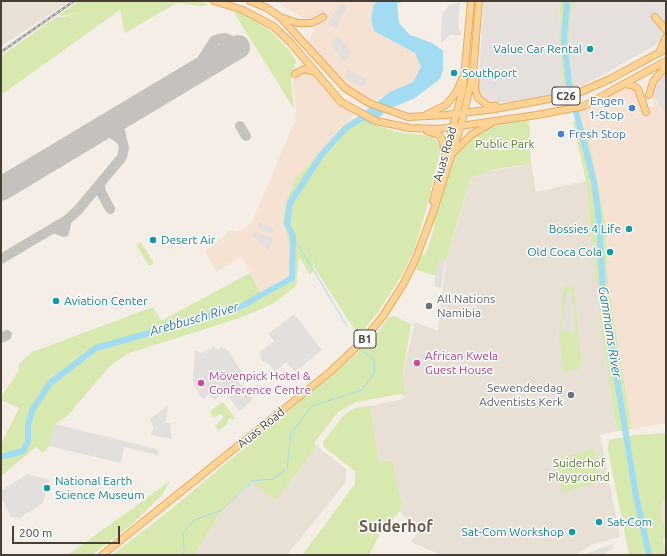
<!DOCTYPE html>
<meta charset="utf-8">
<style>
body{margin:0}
#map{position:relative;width:667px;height:556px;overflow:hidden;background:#f4eee7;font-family:Ubuntu,sans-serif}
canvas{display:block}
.frame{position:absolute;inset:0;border:2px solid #473e36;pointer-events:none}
.scale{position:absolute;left:12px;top:526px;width:108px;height:18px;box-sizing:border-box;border:2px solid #473e36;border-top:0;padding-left:5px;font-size:12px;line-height:14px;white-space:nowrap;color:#473e36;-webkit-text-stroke:3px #fff;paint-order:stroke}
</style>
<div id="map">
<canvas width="667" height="556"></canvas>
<div class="frame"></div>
<div class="scale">200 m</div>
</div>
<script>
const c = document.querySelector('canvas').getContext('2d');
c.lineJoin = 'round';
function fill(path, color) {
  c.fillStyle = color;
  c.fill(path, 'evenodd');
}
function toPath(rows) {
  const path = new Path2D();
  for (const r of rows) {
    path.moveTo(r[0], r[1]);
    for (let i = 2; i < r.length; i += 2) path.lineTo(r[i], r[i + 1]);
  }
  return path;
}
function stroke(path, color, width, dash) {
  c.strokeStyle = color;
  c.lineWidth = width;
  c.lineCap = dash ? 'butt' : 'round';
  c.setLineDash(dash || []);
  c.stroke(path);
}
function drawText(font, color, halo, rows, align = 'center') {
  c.font = font + ' Ubuntu,sans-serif';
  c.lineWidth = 3;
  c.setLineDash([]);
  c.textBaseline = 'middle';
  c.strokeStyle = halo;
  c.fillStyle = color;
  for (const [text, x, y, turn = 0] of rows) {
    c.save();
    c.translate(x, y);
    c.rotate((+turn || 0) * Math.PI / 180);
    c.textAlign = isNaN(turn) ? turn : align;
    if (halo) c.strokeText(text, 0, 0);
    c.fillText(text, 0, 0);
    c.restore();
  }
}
fill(toPath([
 [1,1,70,1,1,46],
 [531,164,536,192,586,181,602,337,617,431,600,435,620,537,593,544,574,555,441,555,411,542,418,532,400,511,402,505,392,460,379,462,370,406,403,399,405,396,403,373,415,322,438,331,446,261,470,180,480,173],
 [317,446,346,469,346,482,287,555,194,555,222,510,252,481,275,501]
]), '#e8dfd5');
fill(toPath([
 [275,1,378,1,374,4,371,20,374,31,415,53,421,67,413,82,369,103,357,97,307,46,316,25,332,7,314,21,301,17],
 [299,70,317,74,331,91,358,112,345,124,297,177,283,220,291,251,291,278,261,294,242,256,216,272,205,251,230,231,238,232,252,222,295,120,296,109,293,82,295,74],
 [666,72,666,423,632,429,608,283,606,226,590,145,579,112,629,85,635,88,642,108,653,106,652,88,658,77]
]), '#f6e2d2');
fill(toPath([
 [484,1,560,1,559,41,564,94,508,102,489,102,478,93],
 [573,1,666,1,666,39,574,91,568,46]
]), '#e6e0dc');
fill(toPath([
 [666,497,666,530,661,515,662,505]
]), '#ede1d1');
fill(toPath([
 [78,1,198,1,209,5,201,6,177,3,125,33,120,10,1,95,1,56,56,17,64,17,78,13,63,16,59,15],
 [560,1,573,1,568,46,574,91,564,92,559,41],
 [238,12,256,20,267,28,290,51,296,61,291,79,294,109,234,13],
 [529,115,531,164,496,169,474,176,470,180,458,219,446,261,439,259,436,276,411,268,416,258,425,254,427,250,434,229,434,210,450,157,471,137,502,119],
 [357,117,395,132,432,136,439,143,440,152,425,214,414,250,402,275,378,312,359,336,315,269,313,260,313,271,310,275,299,257,296,286,273,304,237,319,129,353,110,366,67,416,55,424,49,446,43,453,36,447,1,476,1,444,19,408,1,400,1,397,19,370,19,364,32,352,153,307,161,321,250,273,261,294,291,278,291,251,283,220,286,202,297,177,345,124],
 [581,119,590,145,606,226,608,283,632,429,617,431,602,337,586,181,573,122],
 [141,242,154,263,149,266,136,245],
 [564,286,574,288,581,362,579,369,564,372,559,336],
 [394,316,411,324,403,373,405,396,400,394,356,402,338,412,314,443,317,446,275,501,251,481,222,510,194,555,112,555,169,511,361,350,375,337,389,317],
 [223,402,235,418,232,420,230,418,227,421,228,423,219,431,215,426,224,417,221,414,213,417,210,411],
 [370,406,379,462,392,460,402,505,400,511,381,532,369,555,302,555,355,484,355,471,324,447,323,442,344,415,355,408],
 [666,433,666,497,662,505,661,515,666,530,666,538,663,539,666,555,629,555,608,450,609,440,634,435],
 [592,449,594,450,602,478,601,481,563,493,557,462,559,459],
 [170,481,162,495,130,526,92,555,68,555]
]), '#d7e9af');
fill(toPath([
 [639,1,643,1,655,21,652,23],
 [460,2,458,26,461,35,450,35,441,43,442,14,449,5],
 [342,5,346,7,336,28,328,24,336,10],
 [338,36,351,52,346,63,332,46,331,43],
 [348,70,367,79,363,87,344,78],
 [666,75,666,82,663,84,666,94,665,112,659,105,654,92,660,79],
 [259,222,274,229,272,234,257,227],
 [255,231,273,239,269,250,252,236],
 [439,259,445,261,441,288,436,287,434,283],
 [566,294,572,294,575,332,562,331],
 [294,314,322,350,295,372,286,362,275,372,267,362,264,362,261,359,260,352,274,341,268,334],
 [215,346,215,349,219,350,220,347,226,348,239,367,242,372,234,379,236,382,238,381,253,399,240,411,224,392,214,400,209,394,202,399,193,383,195,350,201,353],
 [167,406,168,409,165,423,170,423,172,439,151,435,153,427,150,419],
 [55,424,148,447,158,450,158,455,124,447,121,463,49,446],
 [28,474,49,480,43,503,20,518,11,517,1,497,1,490],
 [613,544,614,547,604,555,583,555]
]), '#e2dfdc');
fill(toPath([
 [378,1,404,1,397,4,399,23,410,35,432,43,443,51,443,69,440,79,415,98,389,109,371,124,357,117,390,92,413,82,421,67,415,53,374,31,371,20,374,4]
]), '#a2dcf2');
stroke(toPath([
 [293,236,347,326],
 [183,555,184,552,183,534,194,520,222,510,252,481,273,479,287,469,291,433,312,406,362,390,375,372,374,360,361,350]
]), '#a2dcf2', 1);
stroke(toPath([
 [567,1,564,40,570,92],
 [575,108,594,182,599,219,603,294,636,496,649,555],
 [1,457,23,451,28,441,28,424,33,409,50,383,96,348,238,308,292,278,293,236,287,224,290,203,322,154,346,128,367,115]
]), '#a2dcf2', 6);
stroke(toPath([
 [193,74,214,41,218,39,225,38,230,40,234,50],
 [240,126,246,136],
 [98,132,110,132,121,140],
 [100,185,100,190,110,209],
 [53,228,64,232,67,220],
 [1,259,67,220,78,210,122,157,124,148,119,127,122,119,127,114],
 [1,338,7,335]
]), '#c5c2be', 10);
stroke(toPath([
 [1,189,238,47]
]), '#c5c2be', 24);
const primary = toPath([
 [214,1,243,10,273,26,290,42,341,102,376,121,410,128,439,129,537,115,584,106,666,61],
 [250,1,267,8,280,17,345,88,369,103,408,117,446,115,495,109,576,94,610,79,666,49],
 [655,17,666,30],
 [283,18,298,23,312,23,323,17],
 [659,53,666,37],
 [295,74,304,69,314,72],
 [476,76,475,89,478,98,488,106,496,106],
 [625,84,632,85,638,89,646,112],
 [649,95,653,82,666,66],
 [426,115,446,105,456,93,462,79],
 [427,131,439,135,443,141,444,150],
 [452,154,471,135,491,123],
 [433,201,463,89,471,1],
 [102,555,330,372,364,340,383,316,404,283,416,258,434,210,461,125,473,74,479,1]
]);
stroke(primary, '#e7ac62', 8);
stroke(primary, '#ffd295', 6);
const rail = toPath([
 [1,52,74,1]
]);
stroke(rail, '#969696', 2.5);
stroke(rail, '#fff', 1, [3]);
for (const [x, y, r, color] of [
 [590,49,4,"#0f9aa8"],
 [454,73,4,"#0f9aa8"],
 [632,108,4,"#3f7fe0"],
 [561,134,4,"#3f7fe0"],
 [629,229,4,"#0f9aa8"],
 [153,240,4,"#0f9aa8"],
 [610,252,4,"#0f9aa8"],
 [56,301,4,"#0f9aa8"],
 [429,306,4,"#6b7280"],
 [417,363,4,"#d1479c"],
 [201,383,4,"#d1479c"],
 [571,395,4,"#6b7280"],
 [47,488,4,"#0f9aa8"],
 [599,522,4,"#0f9aa8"],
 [572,532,4,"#0f9aa8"]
]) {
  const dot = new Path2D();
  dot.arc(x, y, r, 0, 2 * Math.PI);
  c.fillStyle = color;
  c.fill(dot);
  stroke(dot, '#fff', 1.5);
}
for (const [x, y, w] of [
 [566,96,28],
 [365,339,22]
]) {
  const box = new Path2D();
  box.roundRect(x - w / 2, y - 9, w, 18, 3);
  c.fillStyle = '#fff';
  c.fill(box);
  stroke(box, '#473e36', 1);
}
drawText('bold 11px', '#473e36', null, [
 ["C26",566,96],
 ["B1",365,339]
]);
drawText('12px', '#0d838f', '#fff', [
 ["Value Car Rental",582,49,"right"],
 ["Southport",462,73],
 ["Bossies 4 Life",621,229,"right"],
 ["Desert Air",161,240],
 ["Old Coca Cola",602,252,"right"],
 ["Aviation Center",64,301],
 ["National Earth",55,481],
 ["Science Museum",55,495],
 ["Sat-Com",607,522],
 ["Sat-Com Workshop",564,532,"right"]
], 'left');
drawText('12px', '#366cbe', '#fff', [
 ["Engen",624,101],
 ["1-Stop",624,115],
 ["Fresh Stop",569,134,"left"]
], 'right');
drawText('12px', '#527b27', '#fff', [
 ["Public Park",505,144],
 ["Suiderhof",579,463],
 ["Playground",579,477]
]);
drawText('12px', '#473e36', '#fff', [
 ["Auas Road",445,154,-74],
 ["Auas Road",261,428,-39]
]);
drawText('12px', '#5b616d', '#fff', [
 ["All Nations",437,299],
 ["Namibia",437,313],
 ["Sewendeedag",563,388,"right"],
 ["Adventists Kerk",563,402,"right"]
], 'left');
drawText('12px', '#b23c85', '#fff', [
 ["African Kwela",425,356],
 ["Guest House",425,370],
 ["Mövenpick Hotel &",209,376],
 ["Conference Centre",209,390]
], 'left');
drawText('italic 13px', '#287c9d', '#fff', [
 ["Arebbusch River",194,319,-16],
 ["Gammams River",610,332,81]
]);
drawText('bold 16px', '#6a5a4d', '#fff', [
 ["Suiderhof",396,527]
]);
</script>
